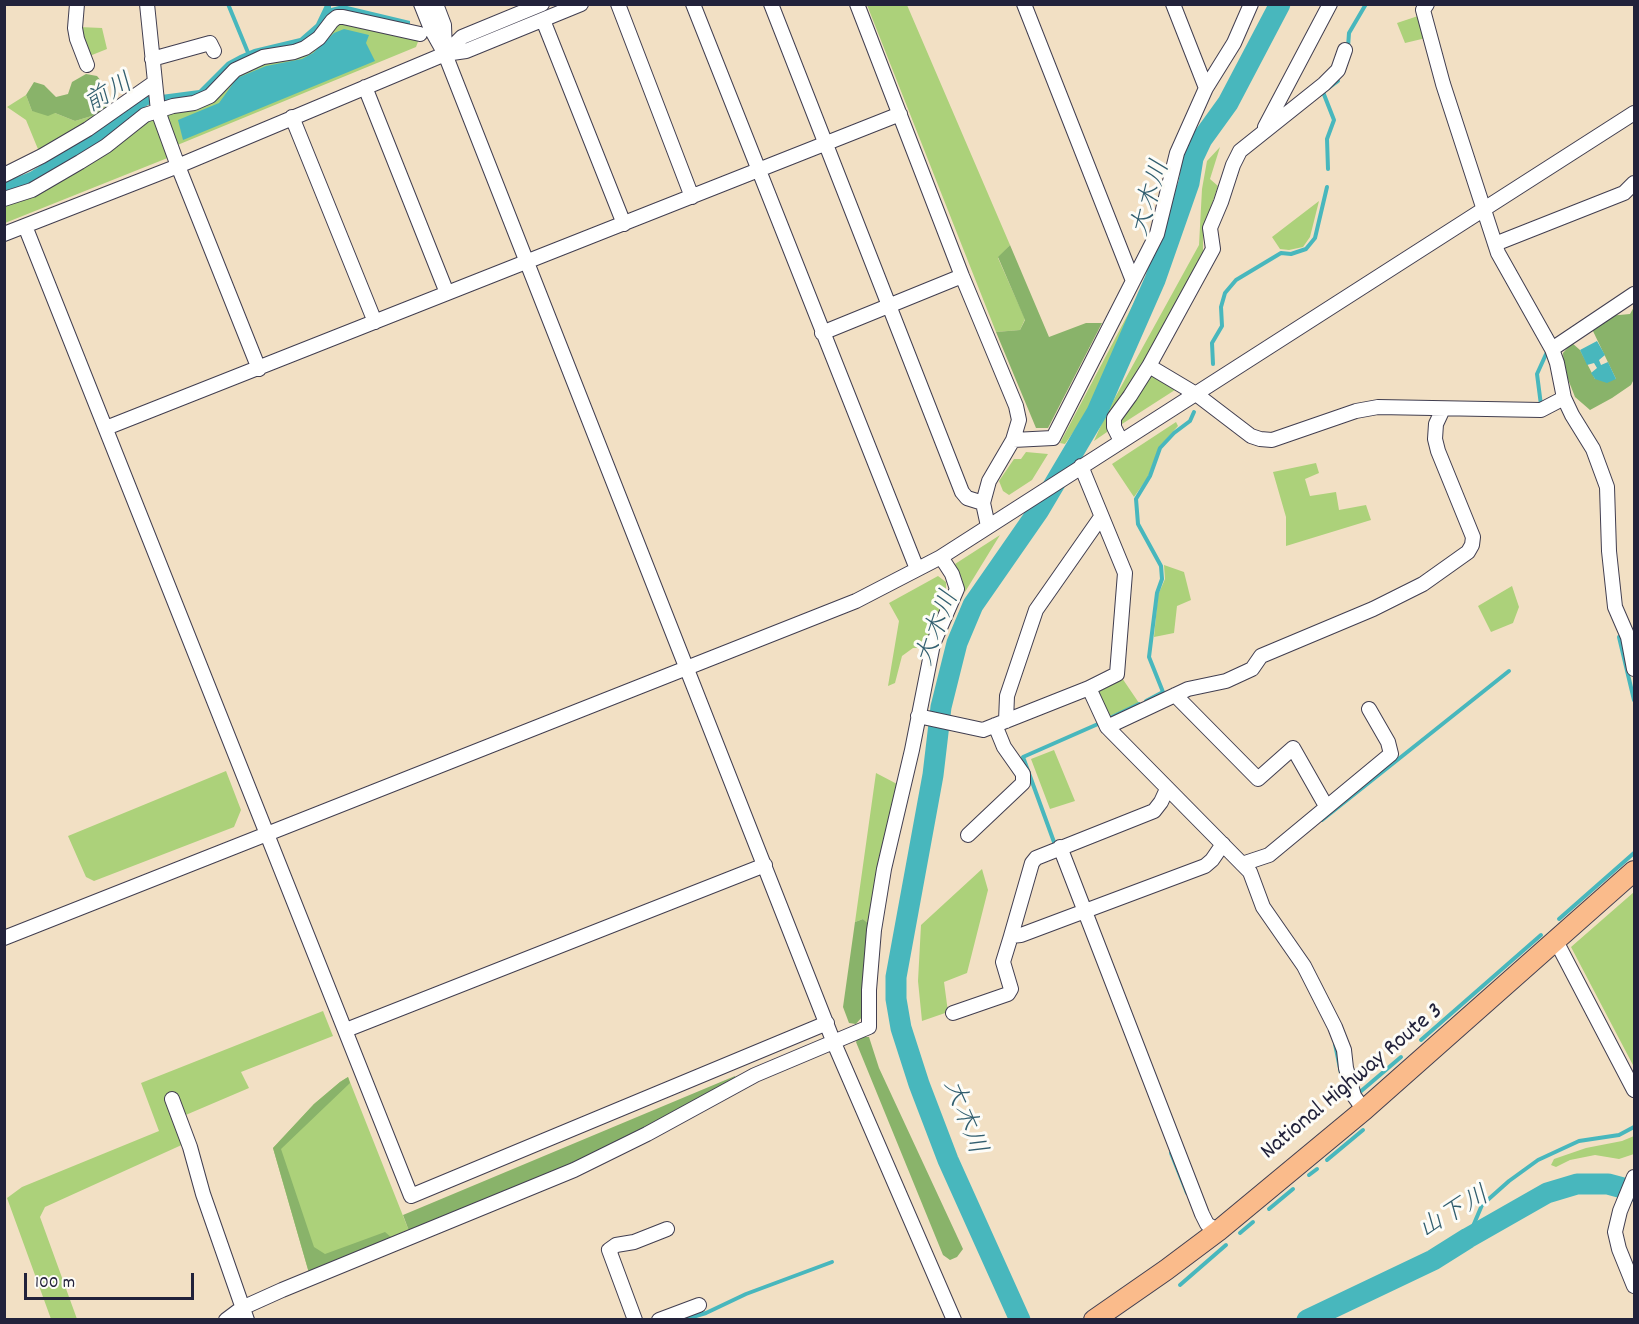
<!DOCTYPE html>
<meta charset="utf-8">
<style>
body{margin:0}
#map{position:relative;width:1639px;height:1324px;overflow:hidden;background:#f2e0c4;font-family:Dekko,sans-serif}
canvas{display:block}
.frame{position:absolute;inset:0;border:6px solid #22223b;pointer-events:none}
.scale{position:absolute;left:24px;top:1273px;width:170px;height:27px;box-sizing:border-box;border:3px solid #22223b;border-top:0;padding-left:8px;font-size:18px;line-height:21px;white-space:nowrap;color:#22223b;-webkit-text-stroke:4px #fdfcf7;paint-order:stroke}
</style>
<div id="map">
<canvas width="1639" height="1324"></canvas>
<div class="frame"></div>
<div class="scale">100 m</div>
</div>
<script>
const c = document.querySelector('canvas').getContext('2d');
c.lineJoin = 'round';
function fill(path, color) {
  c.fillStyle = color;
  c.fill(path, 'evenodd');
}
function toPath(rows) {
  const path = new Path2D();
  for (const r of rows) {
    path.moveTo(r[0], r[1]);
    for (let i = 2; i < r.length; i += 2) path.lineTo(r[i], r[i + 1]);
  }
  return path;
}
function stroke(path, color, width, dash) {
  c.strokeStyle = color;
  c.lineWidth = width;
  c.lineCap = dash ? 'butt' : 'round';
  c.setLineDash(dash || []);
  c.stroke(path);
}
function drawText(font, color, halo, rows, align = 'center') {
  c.font = font + ' Dekko,"Klee One",sans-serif';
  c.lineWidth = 6;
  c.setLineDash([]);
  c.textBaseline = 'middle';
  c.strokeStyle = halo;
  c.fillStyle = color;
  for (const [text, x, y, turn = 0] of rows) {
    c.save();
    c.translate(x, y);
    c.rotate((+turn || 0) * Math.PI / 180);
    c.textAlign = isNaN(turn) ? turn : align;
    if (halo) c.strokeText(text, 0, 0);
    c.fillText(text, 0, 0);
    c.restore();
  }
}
fill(toPath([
 [867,5,907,5,910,12,1010,245,998,258,1025,319,1020,330,996,332],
 [1421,15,1426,38,1405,43,1397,23],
 [338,21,419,39,416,47,175,146,163,114],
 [79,27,102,28,107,49,87,57],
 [26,95,32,111,55,113,75,121,95,115,106,104,110,110,40,154,26,120,7,107],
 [155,118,170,157,5,223,5,204,142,122],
 [1220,147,1210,179,1218,186,1203,230,1203,259,1128,392,1108,419,1107,432,1094,441,1106,414,1199,245,1202,189,1207,161],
 [1319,201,1310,237,1303,247,1289,250,1280,249,1272,237],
 [1145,282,1086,414,1065,444,1060,443],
 [1150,372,1178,388,1122,424,1122,416],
 [1176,422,1178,426,1159,447,1148,477,1134,497,1112,464],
 [1026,452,1048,454,1032,480,1009,495,1003,491,999,481,1014,459,1021,459],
 [1316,463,1319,473,1305,479,1310,496,1336,492,1339,510,1366,505,1371,520,1286,546,1286,517,1273,472],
 [1000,535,965,592,962,579,955,564],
 [1164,565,1184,572,1191,600,1177,606,1174,633,1154,637,1158,595,1165,579],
 [938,576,946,582,946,593,926,648,913,648,902,656,895,683,888,686,899,621,889,603],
 [1512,586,1519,607,1513,623,1491,632,1478,606],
 [1122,678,1139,703,1108,717,1096,693,1100,688],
 [1054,750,1075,801,1050,809,1031,759],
 [226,771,241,810,234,827,94,881,86,877,68,836],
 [876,773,897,784,870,925,863,919,855,922],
 [982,869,988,890,967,973,944,982,948,1012,922,1021,918,981,921,925],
 [1634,892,1634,1067,1571,947],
 [323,1011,333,1036,241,1072,249,1088,181,1117,186,1143,45,1207,40,1217,77,1319,51,1319,7,1198,22,1187,159,1131,141,1083],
 [348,1077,409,1231,309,1273,273,1148,314,1104,340,1082],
 [1634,1136,1634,1154,1619,1159,1595,1155,1570,1160,1556,1167,1551,1165,1554,1159,1586,1148,1622,1141]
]), '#acd17a');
fill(toPath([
 [86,74,97,76,106,87,106,104,95,115,75,121,55,113,48,116,32,111,26,95,34,82,44,85,56,97,68,94,72,82],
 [1010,245,1049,337,1086,323,1102,323,1048,428,1036,428,996,332,1020,330,1025,320,998,257],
 [1634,307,1634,379,1631,385,1612,398,1590,410,1575,397,1564,369,1563,353,1572,343,1580,350,1595,379,1616,379,1592,329,1608,316,1630,314],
 [863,919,870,925,862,1017,856,1024,849,1023,843,1007,855,922],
 [859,1037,869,1037,879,1068,963,1249,957,1257,950,1260,943,1255,856,1042],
 [735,1076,736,1080,582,1159,409,1231,403,1215],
 [348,1077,350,1083,281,1149,314,1247,325,1254,385,1232,392,1238,309,1273,273,1148,314,1104,340,1082]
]), '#89b36a');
fill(toPath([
 [325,5,331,5,331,8,343,5,410,21,410,26,345,10,340,11,317,35,282,51,199,97,148,105,142,109,143,111,85,152,31,185,5,193,5,182,30,172,56,156,146,97,199,90,227,62,240,55,254,49,300,38,316,24],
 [344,29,369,35,366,43,375,61,183,140,178,120,219,103,237,78,266,66,302,59,313,53,334,33],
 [1597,341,1605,355,1599,360,1601,365,1608,362,1616,379,1607,383,1595,379,1591,373,1597,368,1594,363,1587,365,1580,350]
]), '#48b7bd');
stroke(toPath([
 [228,4,249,55],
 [1348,47,1349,33,1366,4],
 [1328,169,1327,139,1334,120,1323,92,1338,81],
 [1213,364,1212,343,1222,326,1221,307,1225,293,1236,280,1281,253,1291,254,1306,249,1315,238,1327,187],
 [1541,405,1537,374,1547,352],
 [1619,637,1634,700],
 [1146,701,1163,692,1149,657,1157,593,1162,579,1161,566,1138,524,1136,499,1150,476,1160,448,1174,433,1190,421,1194,412],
 [1110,718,1139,704],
 [1322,820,1509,671],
 [1054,842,1023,757,1098,724],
 [1559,919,1634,853],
 [1421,1040,1541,935],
 [1335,1044,1342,1078],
 [1360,1092,1401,1057],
 [1171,1153,1187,1193],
 [1327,1160,1363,1130],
 [1309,1175,1317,1169],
 [1269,1209,1293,1189],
 [1240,1233,1253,1222],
 [1468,1238,1482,1205,1509,1181,1538,1160,1579,1141,1619,1135,1634,1127],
 [1180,1285,1226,1245],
 [682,1320,706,1313,746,1294,832,1262]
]), '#48b7bd', 4);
stroke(toPath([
 [1020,1320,948,1160,919,1084,901,1028,896,999,896,977,933,775,941,707,957,643,973,605,1039,510,1097,412,1155,280,1189,183,1193,158,1202,139,1228,103,1280,4],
 [1307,1320,1433,1260,1468,1238,1547,1193,1577,1184,1608,1184,1634,1191]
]), '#48b7bd', 21);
const minor = toPath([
 [77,4,75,28,77,39,87,65],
 [147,4,158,111,178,166,445,54,466,51,581,4],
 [421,4,431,29,445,54,834,1043,954,1320],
 [436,4,444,25,445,52],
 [618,4,692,197],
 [693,4,917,569],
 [771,4,962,492,967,498,983,503],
 [857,4,962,276,1016,406,1019,420,1013,440,989,481,983,503,988,526],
 [1024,4,1133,281],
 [1173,4,1206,88],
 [1427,4,1423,10,1443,84,1498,253,1552,349,1557,363,1564,398,1572,415,1593,449,1607,487,1609,551,1615,607,1628,637,1634,669],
 [543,20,624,224],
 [445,54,462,37,542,4],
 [152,59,210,43,214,51],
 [365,87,447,293],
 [292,117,375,322],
 [1265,127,1330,4],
 [4,175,42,156,88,129,155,82],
 [4,199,32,190,80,162,106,146,145,115,173,106,194,103,210,96,235,70,263,57,294,52,305,48,319,38,332,21,337,17,343,17,420,34],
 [25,226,411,1196,827,1023],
 [4,234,178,166,259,369],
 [1495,244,1624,193,1634,183],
 [822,333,962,276],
 [1552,349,1634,294],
 [1149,366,1213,249,1210,228,1221,202,1233,165,1240,151,1324,84,1338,70,1345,50],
 [106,428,900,114],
 [1013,440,1053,438,1157,234,1177,153,1206,88,1234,43,1251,4],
 [1121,441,1114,427,1114,418,1130,396,1149,366,1196,394,1251,436,1260,439,1272,440,1356,411,1378,407,1541,410,1564,398],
 [1089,688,1107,727,1250,872,1263,907,1304,966,1335,1027,1344,1050,1346,1068,1354,1096,1364,1110],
 [1175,695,1258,779,1293,748,1326,806],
 [918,716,983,730,1089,688,1117,674,1125,573,1081,466],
 [1006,721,1007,696,1036,610,1101,517],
 [1107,727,1188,689,1226,681,1252,669,1261,656,1373,609,1423,584,1468,552,1472,545,1473,537,1438,451,1435,439,1436,424,1443,409],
 [1167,789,1161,802,1154,811,1036,858,1032,863,1011,936,1021,935,1205,866,1212,860,1223,844],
 [968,835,1023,783,1023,774,1004,747,995,725],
 [1060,847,1202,1214,1207,1224,1218,1231],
 [1242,864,1269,855,1391,754,1388,742,1369,709],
 [4,938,856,601,941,557,1634,113],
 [1556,941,1634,1090],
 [953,1013,1008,994,1011,989,1003,962,1011,936],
 [346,1030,765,865],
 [172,1099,190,1147,203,1194,247,1320],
 [1634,1177,1620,1211,1615,1232,1619,1249,1634,1286],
 [226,1320,242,1308,282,1290,574,1170,647,1134,755,1075,869,1027,869,990,874,930,884,869,912,750,933,644,957,589,952,574,941,557],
 [635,1320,609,1250,616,1245,634,1242,667,1229],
 [659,1320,699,1305]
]);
const highway = toPath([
 [1094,1320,1166,1270,1218,1231,1364,1110,1634,871]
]);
stroke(minor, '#413e50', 16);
stroke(highway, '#413e50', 22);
stroke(minor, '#fff', 14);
stroke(highway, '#fabb8b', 20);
drawText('24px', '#22223b', '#fdfcf7', [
 ["National Highway Route 3",1353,1083,-40]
]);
drawText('italic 26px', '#315e6f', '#fdfcf7', [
 ["前川",110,96,-30],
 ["大木川",1153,199,-73],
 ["大木川",940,629,-69],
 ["大木川",962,1118,69],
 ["山下川",1455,1215,-30]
]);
</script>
